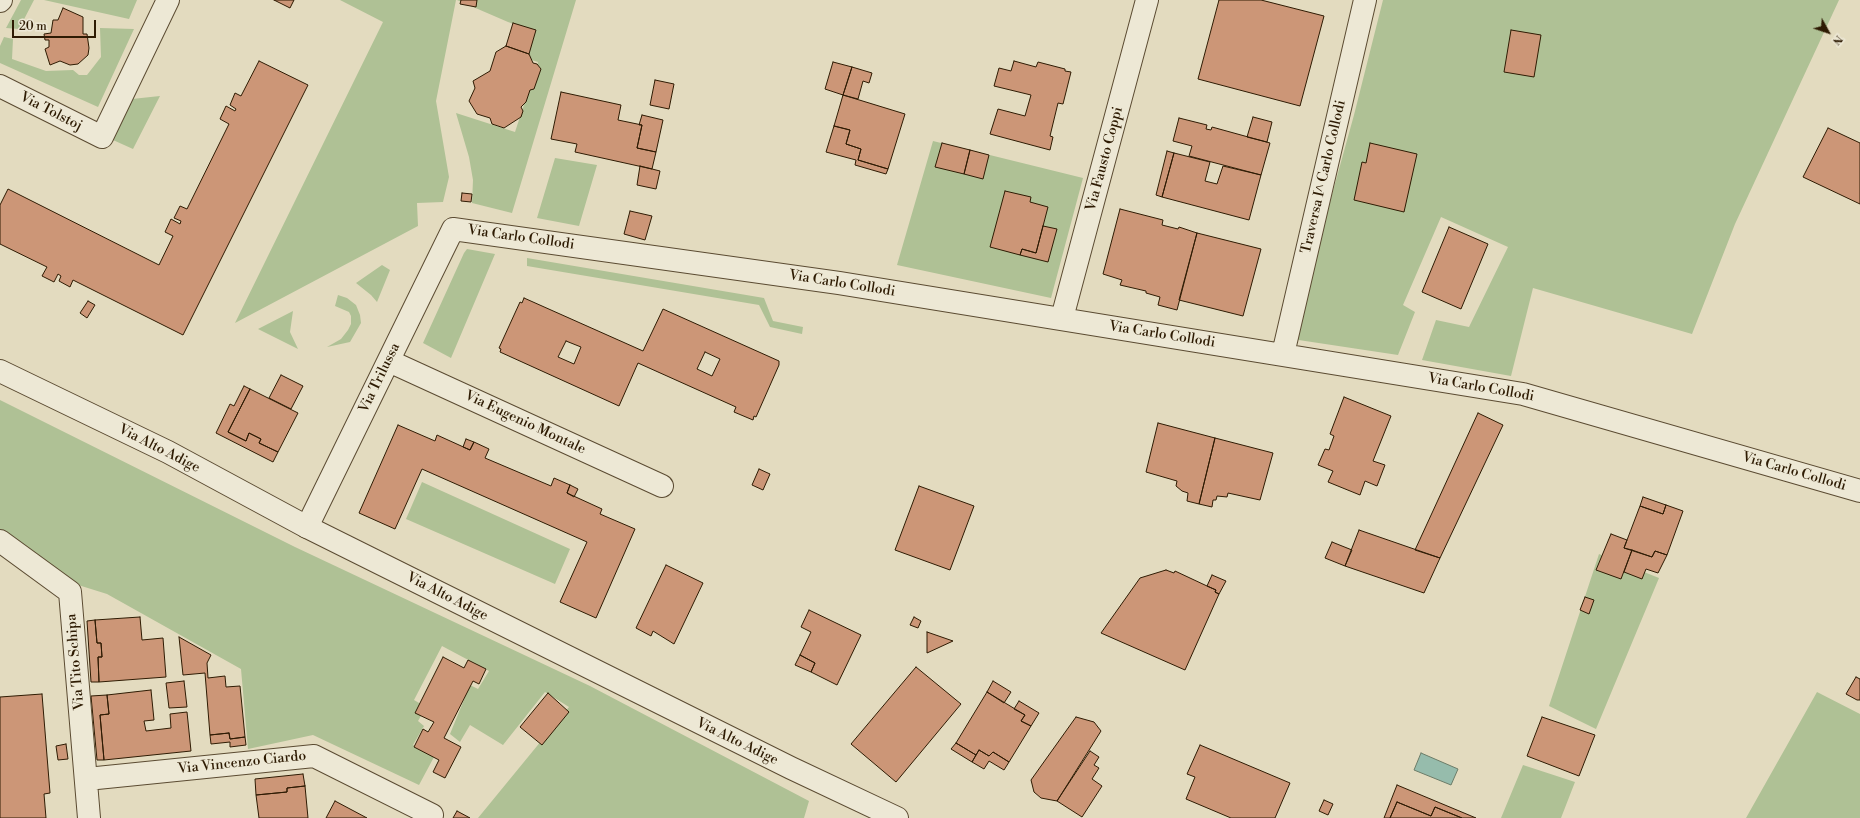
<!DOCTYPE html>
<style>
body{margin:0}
#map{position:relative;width:1860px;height:818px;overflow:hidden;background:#e3dbbf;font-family:"Libre Bodoni",serif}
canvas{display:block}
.north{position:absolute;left:1808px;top:12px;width:40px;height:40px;-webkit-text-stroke:3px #ede8d5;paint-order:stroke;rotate:130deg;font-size:11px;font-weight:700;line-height:16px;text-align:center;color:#2e1b03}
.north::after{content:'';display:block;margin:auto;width:14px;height:18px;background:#2e1b03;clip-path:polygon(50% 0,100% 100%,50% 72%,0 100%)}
.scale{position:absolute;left:12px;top:20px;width:84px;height:18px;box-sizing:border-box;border:2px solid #2e1b03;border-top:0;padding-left:5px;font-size:12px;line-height:14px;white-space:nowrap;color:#2e1b03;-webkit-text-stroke:3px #ede8d5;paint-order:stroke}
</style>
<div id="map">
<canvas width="1860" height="818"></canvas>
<div class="north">N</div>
<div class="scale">20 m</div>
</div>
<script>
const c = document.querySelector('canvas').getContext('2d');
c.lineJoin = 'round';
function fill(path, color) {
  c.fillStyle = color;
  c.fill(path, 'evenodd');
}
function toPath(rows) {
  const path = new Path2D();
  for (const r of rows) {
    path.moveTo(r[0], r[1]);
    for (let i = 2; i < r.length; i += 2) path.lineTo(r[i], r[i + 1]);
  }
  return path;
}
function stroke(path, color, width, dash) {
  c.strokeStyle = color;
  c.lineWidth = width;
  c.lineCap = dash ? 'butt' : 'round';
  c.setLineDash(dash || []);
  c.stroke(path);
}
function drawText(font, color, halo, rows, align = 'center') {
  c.font = font + ' "Libre Bodoni",serif';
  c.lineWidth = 3;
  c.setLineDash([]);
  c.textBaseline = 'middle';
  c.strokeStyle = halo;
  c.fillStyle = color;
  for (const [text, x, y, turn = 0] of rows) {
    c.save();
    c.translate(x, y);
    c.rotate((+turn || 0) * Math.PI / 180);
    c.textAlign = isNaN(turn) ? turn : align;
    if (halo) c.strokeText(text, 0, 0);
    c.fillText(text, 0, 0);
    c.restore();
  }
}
fill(toPath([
 [21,0,34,0,19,29,6,28],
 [44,0,137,0,129,19],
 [340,0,456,0,436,101,449,177,443,202,417,203,418,226,235,323,383,22],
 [457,0,576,0,512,213,472,203,473,180,469,157,456,113,515,132,538,62,525,58,534,31,508,22],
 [1383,0,1839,0,1735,224,1692,334,1533,288,1511,376,1422,360,1436,320,1469,327,1508,247,1441,217,1403,305,1415,312,1398,355,1292,339,1354,115],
 [100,28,134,29,98,107,0,63,0,46,4,37,13,39,12,59,46,71,73,70,79,75,87,75,101,57],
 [160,96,133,149,113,140,132,99],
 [933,141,1083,178,1051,298,897,265],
 [555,158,597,165,579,226,537,218],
 [467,249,495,254,451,358,423,343,464,253],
 [527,258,764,298,773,321,803,327,802,334,770,327,759,305,527,266],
 [382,265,390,270,377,302,371,295,356,283],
 [338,295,347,298,356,305,360,315,361,323,350,342,327,347,341,339,348,330,351,324,351,316,349,312,335,306],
 [293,311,290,332,298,349,258,329],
 [0,400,295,547,590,686,809,801,804,818,478,818,569,707,545,692,503,745,470,725,460,742,450,734,470,685,478,689,489,671,442,646,414,700,426,707,418,721,424,726,413,745,434,757,419,785,313,735,248,749,241,669,107,594,75,584,0,529],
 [422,482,570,549,555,584,406,519],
 [1599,554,1659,578,1596,729,1549,706],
 [1817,692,1860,714,1860,818,1746,818],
 [1523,765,1575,782,1561,818,1501,818]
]), '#afc195');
const water = toPath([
 [1421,753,1458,769,1451,785,1414,770,1421,753]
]);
fill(water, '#96bcac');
stroke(water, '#6c7c68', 1);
const building = toPath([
 [274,0,294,0,290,8,274,0],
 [461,0,477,0,476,7,460,4,461,0],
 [1219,0,1261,0,1324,16,1300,106,1198,79,1219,0],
 [63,8,83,17,83,34,87,34,89,48,88,55,78,64,70,65,60,61,50,65,45,49,49,47,49,40,45,40,44,34,51,33,53,20,58,20,63,8],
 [513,23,536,30,529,54,506,46,513,23],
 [1511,30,1541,35,1534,77,1504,72,1511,30],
 [506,46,529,54,533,63,537,64,541,69,534,89,530,90,526,102,521,107,523,111,521,117,504,128,492,124,490,118,477,114,469,101,475,88,473,81,490,71,496,52,506,46],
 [259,61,308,85,183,335,73,280,70,287,59,281,61,276,58,274,54,282,42,276,47,267,0,244,0,205,8,189,159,265,173,236,165,232,171,219,180,224,181,221,174,218,180,206,187,209,229,124,220,119,226,106,235,111,236,109,230,105,235,93,241,96,259,61],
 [1014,61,1036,67,1038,62,1065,69,1065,71,1071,72,1063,104,1058,103,1050,136,1053,137,1050,150,990,134,998,109,1025,116,1031,95,994,86,999,68,1011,71,1014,61],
 [833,62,852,67,843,95,825,89,833,62],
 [852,67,872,73,869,83,863,81,858,99,843,95,852,67],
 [655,80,674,84,669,109,650,105,655,80],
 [561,92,621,105,618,120,642,125,637,148,656,152,652,169,575,152,577,144,551,139,561,92],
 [843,95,905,114,888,169,858,160,861,149,846,144,850,130,834,126,843,95],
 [642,115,663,120,656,152,637,148,642,125,639,125,642,115],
 [1253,117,1272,122,1267,142,1247,137,1253,117],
 [1179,118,1207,125,1206,129,1211,130,1212,127,1270,143,1261,175,1189,156,1192,146,1173,141,1179,118],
 [834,126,850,130,846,144,861,149,858,160,888,169,886,174,855,165,856,160,826,152,834,126],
 [1828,128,1860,143,1860,204,1803,177,1828,128],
 [942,143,970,150,964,174,935,167,942,143],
 [1370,143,1417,154,1404,212,1354,200,1362,162,1366,163,1370,143],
 [970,150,989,155,983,179,964,174,970,150],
 [1167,151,1174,153,1162,197,1156,195,1167,151],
 [1174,153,1210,162,1205,181,1217,184,1223,166,1261,175,1249,220,1162,197,1174,153],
 [640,166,660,171,656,189,637,185,640,166],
 [1005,191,1031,197,1030,202,1048,207,1036,253,1022,249,1020,255,990,247,1005,191],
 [462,193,472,194,471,202,461,201,462,193],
 [1120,209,1163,220,1162,225,1178,229,1179,227,1197,233,1177,310,1158,305,1160,297,1146,293,1146,291,1120,285,1122,280,1103,274,1120,209],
 [630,211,652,216,645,240,624,234,630,211],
 [1043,226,1057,229,1048,262,1020,255,1022,249,1036,253,1043,226],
 [1449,227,1488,244,1461,309,1422,292,1449,227],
 [1197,233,1261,249,1243,316,1179,300,1197,233],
 [524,298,643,351,663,309,779,361,779,365,756,417,754,416,753,420,734,412,736,407,638,363,619,406,500,352,501,349,499,348,520,302,522,303,524,298],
 [566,341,581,347,574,364,558,357,566,341],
 [705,352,720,359,712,376,697,369,705,352],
 [88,301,95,305,87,318,80,313,88,301],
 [281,375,303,386,291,409,269,398,281,375],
 [244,386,250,389,228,432,246,441,249,433,261,439,259,443,278,452,273,462,216,433,230,404,234,406,244,386],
 [250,389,298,413,278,452,259,443,261,439,249,433,246,441,228,432,250,389],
 [1344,397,1391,416,1373,461,1385,465,1377,486,1365,481,1360,495,1328,482,1333,471,1318,465,1325,449,1329,450,1334,436,1330,434,1344,397],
 [1478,413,1503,425,1440,558,1415,550,1478,413],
 [1158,423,1215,438,1199,504,1187,501,1188,493,1182,491,1176,486,1177,481,1146,472,1158,423],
 [398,425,435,441,437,435,470,450,474,442,489,449,485,458,551,486,554,478,570,485,567,493,602,509,600,514,635,529,596,618,560,602,587,542,422,469,395,529,359,513,398,425],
 [1215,438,1273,453,1260,500,1228,493,1227,497,1217,496,1216,500,1213,500,1212,507,1199,504,1215,438],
 [466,439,474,442,470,450,463,447,466,439],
 [759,469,770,474,763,490,752,485,759,469],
 [570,485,578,489,574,497,567,493,570,485],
 [919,486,974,506,950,570,895,550,919,486],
 [1643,497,1666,505,1663,514,1640,506,1643,497],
 [1666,505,1683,511,1667,555,1655,551,1652,557,1624,548,1640,506,1663,514,1666,505],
 [1359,530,1440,558,1424,593,1345,566,1359,530],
 [1611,534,1627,540,1624,548,1632,550,1621,579,1596,570,1611,534],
 [1332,542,1352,550,1345,566,1325,558,1332,542],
 [1632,550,1652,557,1655,551,1667,555,1658,573,1646,569,1642,579,1624,572,1632,550],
 [666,565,703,583,674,644,653,631,651,636,636,628,666,565],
 [1166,570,1174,573,1175,571,1207,586,1216,590,1215,592,1219,594,1185,670,1101,633,1140,578,1166,570],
 [1212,575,1226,581,1219,594,1215,592,1216,590,1207,586,1212,575],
 [1585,597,1594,600,1589,614,1580,610,1585,597],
 [809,610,861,635,837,685,811,672,815,663,800,655,811,632,801,627,809,610],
 [140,617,142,640,163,638,166,677,99,682,98,657,102,657,101,643,97,643,95,620,140,617],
 [914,617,921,621,918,628,910,625,914,617],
 [95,620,97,643,101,643,102,657,98,657,99,682,91,682,87,621,95,620],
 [927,632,953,641,927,653,927,632],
 [179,637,211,655,207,663,208,678,225,676,226,687,240,686,245,737,230,739,229,733,210,735,205,673,183,675,179,637],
 [800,655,815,663,811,672,795,665,800,655],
 [443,657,464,668,468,660,486,669,479,684,473,681,444,738,461,747,445,778,433,772,439,760,414,747,423,729,428,732,434,722,415,713,443,657],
 [916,667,961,704,896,782,851,744,916,667],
 [1856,677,1860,679,1860,700,1857,700,1846,694,1856,677],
 [184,681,187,707,169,708,166,683,184,681],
 [993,681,1011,692,1004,703,987,692,993,681],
 [151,690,154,720,144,721,146,731,171,728,170,714,187,712,191,751,104,760,100,715,109,714,107,695,151,690],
 [987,692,1025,715,1021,721,1031,726,1009,762,993,752,989,756,979,750,976,755,956,743,987,692],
 [548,693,569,712,542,745,520,727,548,693],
 [42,694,50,793,44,794,46,818,0,818,0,697,42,694],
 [107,695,109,714,100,715,104,760,97,760,91,696,107,695],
 [1019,701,1039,713,1031,726,1021,721,1025,715,1014,709,1019,701],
 [1076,717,1094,722,1101,731,1057,801,1041,798,1034,792,1031,780,1076,717],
 [1542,717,1595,735,1579,776,1527,756,1542,717],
 [229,733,230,739,245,737,246,745,230,747,230,742,211,744,210,735,229,733],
 [956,743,976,755,972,762,951,749,956,743],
 [66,744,68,759,58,760,56,746,66,744],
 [1200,745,1290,783,1275,818,1231,818,1186,799,1195,777,1187,774,1200,745],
 [979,750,989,756,993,752,1009,762,1004,770,989,761,984,769,972,762,979,750],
 [1090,751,1099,757,1094,765,1099,768,1092,779,1102,786,1082,817,1057,801,1090,751],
 [303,774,305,786,287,788,287,792,256,795,255,779,303,774],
 [1397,785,1476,818,1462,818,1435,807,1431,816,1397,802,1390,818,1384,818,1397,785],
 [305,786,308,818,259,818,256,795,287,792,287,788,305,786],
 [1324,800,1333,804,1328,815,1319,811,1324,800],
 [335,801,367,818,326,818,335,801],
 [1397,802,1431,816,1435,807,1462,818,1390,818,1397,802],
 [457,811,470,818,453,818,457,811]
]);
fill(building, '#cc9677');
stroke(building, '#2e1b03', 1);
const minor = toPath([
 [0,1,1,0],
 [0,86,102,137,168,0],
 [1062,318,1147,0],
 [1283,354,1365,0],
 [389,361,662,486],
 [307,527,453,229,839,283,1523,394,1860,491],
 [0,541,70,592,89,818],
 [87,779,314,756,432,815]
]);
const tertiary = toPath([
 [0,371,168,452,307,527,530,638,791,768,897,818]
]);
stroke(minor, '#5b4b32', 24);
stroke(tertiary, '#5b4b32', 24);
stroke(minor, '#ede8d5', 22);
stroke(tertiary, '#ede8d5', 22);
drawText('14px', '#2e1b03', '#ede8d5', [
 ["Via Tolstoj",51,112,27],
 ["Via Fausto Coppi",1105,159,-75],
 ["Traversa I^ Carlo Collodi",1324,177,-77],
 ["Via Carlo Collodi",521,238,8],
 ["Via Carlo Collodi",842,284,9],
 ["Via Carlo Collodi",1162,335,9],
 ["Via Trilussa",380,378,-64],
 ["Via Carlo Collodi",1481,388,10],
 ["Via Eugenio Montale",525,423,25],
 ["Via Alto Adige",159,449,27],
 ["Via Carlo Collodi",1794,472,16],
 ["Via Alto Adige",447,597,27],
 ["Via Tito Schipa",76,662,-95],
 ["Via Alto Adige",737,742,26],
 ["Via Vincenzo Ciardo",242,763,-6]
]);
</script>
